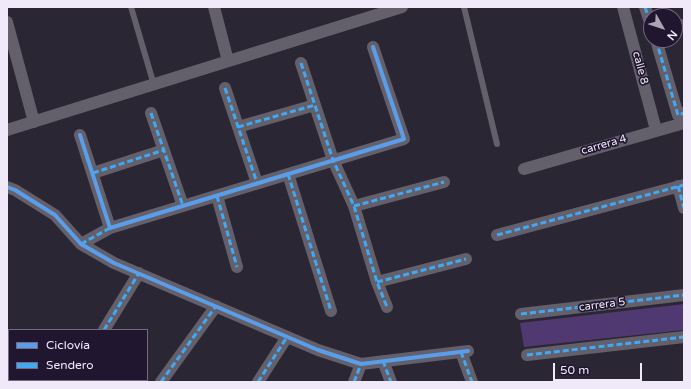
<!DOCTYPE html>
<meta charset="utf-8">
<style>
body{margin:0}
#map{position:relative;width:691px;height:389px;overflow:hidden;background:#2b2633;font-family:"Varela Round",sans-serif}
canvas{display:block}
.frame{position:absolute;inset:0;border:8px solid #efe9fa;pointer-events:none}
.legend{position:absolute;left:8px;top:329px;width:140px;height:52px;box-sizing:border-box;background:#20162f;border:1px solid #736a80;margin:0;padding:5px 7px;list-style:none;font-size:12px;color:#efe9fa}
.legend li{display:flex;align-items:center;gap:8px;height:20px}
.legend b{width:20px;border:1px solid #736a80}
.north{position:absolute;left:643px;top:8px;width:40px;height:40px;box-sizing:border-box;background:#20162f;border:1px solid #736a80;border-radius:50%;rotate:129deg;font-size:11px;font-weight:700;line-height:16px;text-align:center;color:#efe9fa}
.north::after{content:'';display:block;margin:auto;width:14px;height:18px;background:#aaa5b4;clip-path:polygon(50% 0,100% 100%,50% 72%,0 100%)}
.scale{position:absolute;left:553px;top:363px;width:89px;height:18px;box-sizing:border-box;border:2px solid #efe9fa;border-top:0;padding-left:5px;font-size:12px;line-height:14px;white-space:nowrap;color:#efe9fa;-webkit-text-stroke:3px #20162f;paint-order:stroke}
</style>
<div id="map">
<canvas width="691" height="389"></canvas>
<div class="frame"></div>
<ul class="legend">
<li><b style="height:5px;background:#5a9eea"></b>Ciclovía</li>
<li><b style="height:5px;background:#3fa9f5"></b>Sendero</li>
</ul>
<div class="north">N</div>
<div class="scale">50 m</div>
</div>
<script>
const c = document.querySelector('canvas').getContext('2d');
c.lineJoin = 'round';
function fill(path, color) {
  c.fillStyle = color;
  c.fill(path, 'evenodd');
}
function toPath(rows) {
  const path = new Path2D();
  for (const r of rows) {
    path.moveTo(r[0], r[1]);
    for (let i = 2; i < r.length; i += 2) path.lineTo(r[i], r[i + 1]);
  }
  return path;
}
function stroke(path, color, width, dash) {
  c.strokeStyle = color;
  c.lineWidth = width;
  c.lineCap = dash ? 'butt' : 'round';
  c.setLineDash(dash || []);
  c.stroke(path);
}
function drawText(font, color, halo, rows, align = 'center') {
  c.font = font + ' "Varela Round",sans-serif';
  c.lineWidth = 3.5;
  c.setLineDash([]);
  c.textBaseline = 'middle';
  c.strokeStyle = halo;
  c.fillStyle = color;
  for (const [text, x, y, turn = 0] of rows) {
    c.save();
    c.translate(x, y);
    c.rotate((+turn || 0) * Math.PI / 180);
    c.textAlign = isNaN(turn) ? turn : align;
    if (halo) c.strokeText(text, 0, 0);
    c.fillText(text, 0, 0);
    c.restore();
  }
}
fill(toPath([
 [684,304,684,330,524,347,520,323]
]), '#4f3970');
stroke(toPath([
 [131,7,154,85],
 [464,7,497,144]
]), '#635f6b', 6);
stroke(toPath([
 [214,7,228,61],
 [623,7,656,130],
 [645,7,651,25],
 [7,22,34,122],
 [675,27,684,25],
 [656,40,678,115,684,113],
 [301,63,333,160,354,206,377,282,387,307],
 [225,88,257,183],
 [151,113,183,206],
 [238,127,315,105],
 [7,130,402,7],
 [80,135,110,228,404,139,373,47],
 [524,169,684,123],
 [93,173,164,150],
 [288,174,331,311],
 [678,186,684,208],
 [7,187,15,190,55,215,81,244,114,263,318,350,361,364,468,351],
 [217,196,237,267],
 [354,206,444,182],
 [497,235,684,185],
 [81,244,110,228],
 [377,282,466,259],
 [521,314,684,295],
 [104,330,139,273],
 [7,340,9,342],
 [461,352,472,382],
 [527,355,684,337],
 [383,361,391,382],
 [63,380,66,382],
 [161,382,216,306],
 [258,382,287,337],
 [354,382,361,364]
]), '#635f6b', 12);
stroke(toPath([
 [645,7,651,25],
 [675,27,684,25],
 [656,40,678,115,684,113],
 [301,63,333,160,354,206,377,282,387,307],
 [225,88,257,183],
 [151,113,183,206],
 [238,127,315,105],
 [93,173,164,150],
 [288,174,331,311],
 [678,186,684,208],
 [217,196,237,267],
 [354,206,444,182],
 [497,235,684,185],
 [81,244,110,228],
 [377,282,466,259],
 [521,314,684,295],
 [104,330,139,273],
 [461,352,472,382],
 [527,355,684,337],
 [383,361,391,382],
 [161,382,216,306],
 [258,382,287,337],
 [354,382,361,364]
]), '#3fa9f5', 3, [6, 3]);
stroke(toPath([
 [80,135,110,228,404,139,373,47],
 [7,187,15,190,55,215,81,244,114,263,318,350,361,364,468,351]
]), '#5a9eea', 4);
drawText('11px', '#efe9fa', '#20162f', [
 ["calle 8",640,68,75],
 ["carrera 4",604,145,-16],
 ["carrera 5",602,305,-7]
]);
</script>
